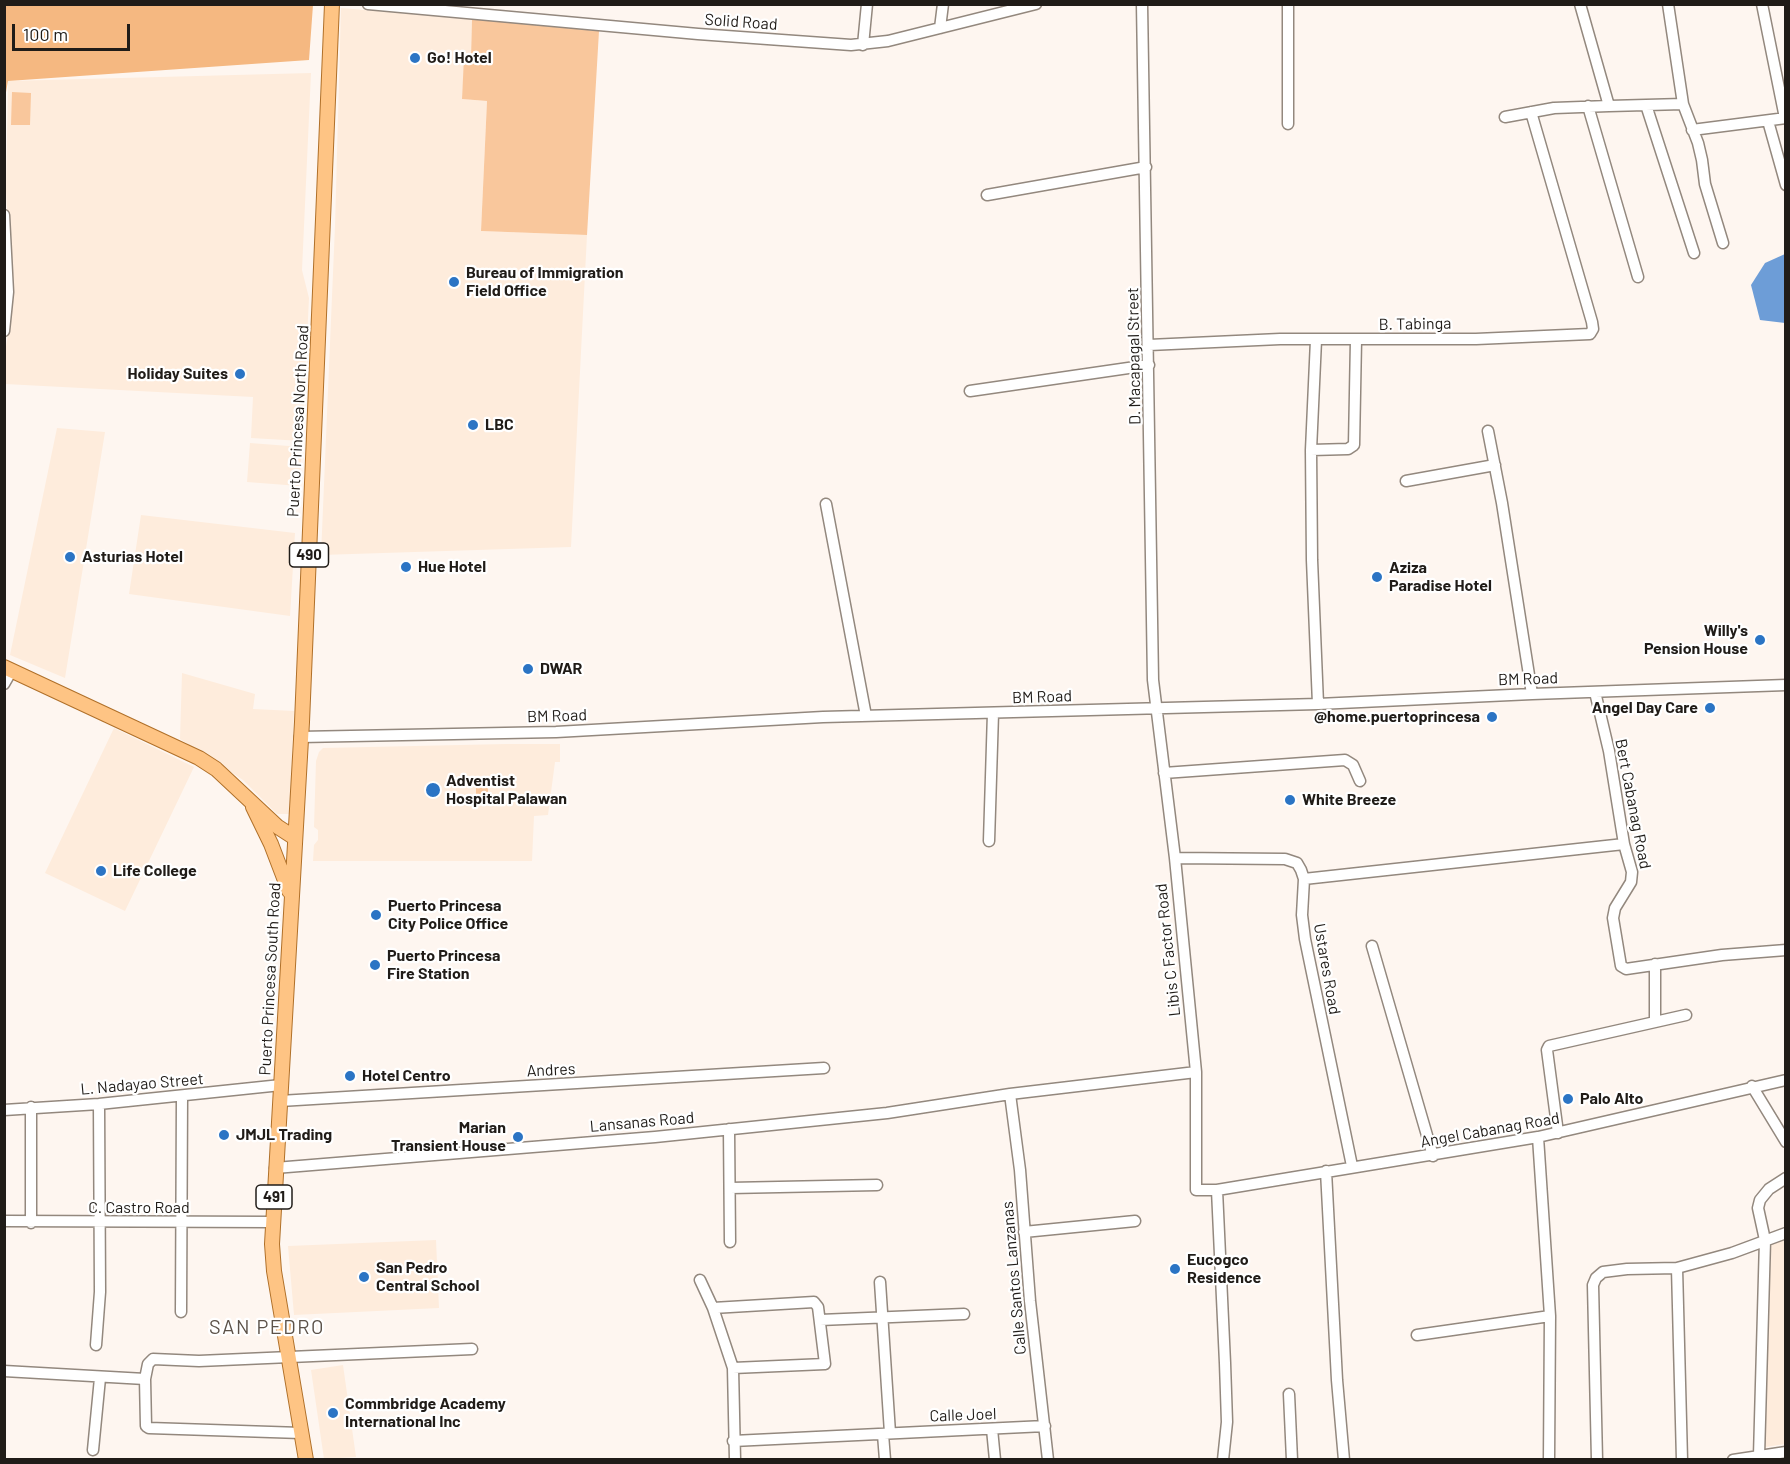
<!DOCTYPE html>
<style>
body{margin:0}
#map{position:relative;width:1790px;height:1464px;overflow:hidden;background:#fef6f0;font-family:Barlow,sans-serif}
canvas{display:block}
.frame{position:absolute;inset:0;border:6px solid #201c18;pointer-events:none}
.scale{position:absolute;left:12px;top:24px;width:118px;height:27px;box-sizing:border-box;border:3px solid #201c18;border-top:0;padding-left:8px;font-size:18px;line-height:21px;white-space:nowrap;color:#201c18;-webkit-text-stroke:4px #fff;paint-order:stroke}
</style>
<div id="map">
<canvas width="1790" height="1464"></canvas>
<div class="frame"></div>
<div class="scale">100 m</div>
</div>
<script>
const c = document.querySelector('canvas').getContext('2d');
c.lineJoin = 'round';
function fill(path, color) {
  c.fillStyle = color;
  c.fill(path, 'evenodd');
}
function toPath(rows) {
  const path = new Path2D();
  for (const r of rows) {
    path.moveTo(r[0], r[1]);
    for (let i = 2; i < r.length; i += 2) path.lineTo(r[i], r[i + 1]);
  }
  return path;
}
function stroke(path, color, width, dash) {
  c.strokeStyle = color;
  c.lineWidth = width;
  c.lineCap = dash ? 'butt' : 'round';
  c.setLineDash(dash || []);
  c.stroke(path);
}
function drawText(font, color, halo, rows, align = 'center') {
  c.font = font + ' Barlow,sans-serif';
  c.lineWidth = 4.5;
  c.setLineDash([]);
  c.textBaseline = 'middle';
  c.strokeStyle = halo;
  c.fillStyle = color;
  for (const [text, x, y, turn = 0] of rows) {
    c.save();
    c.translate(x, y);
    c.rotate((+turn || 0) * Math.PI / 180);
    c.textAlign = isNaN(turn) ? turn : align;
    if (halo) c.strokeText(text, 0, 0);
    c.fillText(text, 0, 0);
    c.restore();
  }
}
fill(toPath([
 [341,8,472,19,471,57,465,57,462,99,487,101,481,231,587,235,571,547,321,555,335,226],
 [311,73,302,270,309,298,302,441,251,438,253,397,5,384,5,353,12,308,6,191,8,81],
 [57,428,105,432,65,678,10,655],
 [250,443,302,447,299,486,247,482],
 [141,515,295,533,290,616,129,594],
 [182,673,255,694,253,709,294,711,290,814,277,814,243,780,180,739],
 [114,728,194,767,125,911,45,873],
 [506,744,560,744,560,762,555,762,548,815,534,816,532,861,313,861,314,845,318,840,318,830,314,827,316,761,319,752,323,748],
 [1785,1239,1785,1444,1759,1448,1765,1240],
 [436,1240,439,1308,294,1315,288,1246],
 [343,1365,356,1457,324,1459,311,1370]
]), '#feecdc');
fill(toPath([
 [472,19,599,31,587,235,481,231,487,101,462,99,464,57,471,57],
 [12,92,31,93,30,125,11,125],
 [476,778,488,778,488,801,476,802]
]), '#f9c79c');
fill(toPath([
 [5,4,313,5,309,60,8,81,5,98]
]), '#f5b881');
fill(toPath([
 [1785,254,1785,323,1760,320,1751,285,1765,263]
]), '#6d9dd7');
const minor = toPath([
 [368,4,698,34,851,45,888,41,1036,4],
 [1142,4,1153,680,1175,858,1196,1072,1196,1190,1217,1190,1538,1137,1786,1080],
 [1288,4,1288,124],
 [1580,4,1609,106,1683,104],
 [1668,4,1683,104,1698,143,1702,160,1705,184,1723,243],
 [1762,4,1785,118],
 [940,28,943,4],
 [863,45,867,4],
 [1646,105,1694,253],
 [1588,106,1638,277],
 [1505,117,1554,108,1609,106],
 [1768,121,1786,185],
 [1692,130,1786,118],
 [987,195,1146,167],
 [4,215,8,292,4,331],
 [1316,340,1311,450,1312,560,1318,704],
 [1149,345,1280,339,1476,339,1590,334,1593,329,1592,322,1531,112],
 [970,391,1149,365],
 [1488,431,1502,503,1532,694],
 [1311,450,1348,449,1354,445,1356,340],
 [1406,481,1495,465],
 [826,504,866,716],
 [4,684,12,670],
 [1595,692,1609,751,1624,844,1632,872,1631,882,1615,908,1613,918,1621,966,1626,969,1722,955,1786,950],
 [300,737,556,732,823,717,1318,704,1532,694,1786,685],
 [1164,773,1345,760,1353,765,1360,781],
 [989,841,993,713],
 [1175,858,1285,859,1297,863,1301,870,1304,879,1302,915,1305,939,1352,1166],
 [1304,879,1624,844],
 [1372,946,1433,1156],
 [1655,1021,1655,964],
 [1752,1086,1786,1142],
 [1010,1094,1020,1170,1030,1301,1048,1460],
 [280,1101,824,1068],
 [31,1107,31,1223],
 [4,1110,99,1104,281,1085],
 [729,1129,730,1242],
 [1558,1133,1547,1050,1549,1046,1686,1015],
 [1538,1137,1550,1316,1549,1460],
 [275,1168,655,1137,887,1113,1010,1094,1196,1072],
 [1326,1171,1337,1380,1344,1460],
 [730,1188,877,1185],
 [1217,1190,1225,1363,1227,1422,1223,1460],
 [4,1221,273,1222],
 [1024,1232,1135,1221],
 [1677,1268,1682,1460],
 [700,1280,713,1308,733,1368,735,1460],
 [880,1282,890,1433],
 [713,1308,814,1302,818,1307,825,1364,733,1368],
 [181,1312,182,1096],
 [820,1320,964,1314],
 [1417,1335,1550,1316],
 [96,1345,100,1292,99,1104],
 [4,1371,145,1379],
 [1289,1394,1292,1460],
 [992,1429,995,1460],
 [301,1433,149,1428,146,1426,145,1379,148,1364,153,1359,199,1361,472,1349],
 [883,1434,885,1460],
 [733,1441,1045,1426],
 [93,1450,100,1378],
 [1759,1456,1765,1240,1758,1208,1760,1200,1769,1189,1786,1178],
 [1597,1460,1593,1285,1596,1278,1603,1272,1627,1269,1677,1268,1732,1253,1786,1233],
 [1733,1460,1786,1452]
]);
const major = toPath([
 [4,667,199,758,216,769,278,827,295,838],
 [253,807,271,844,289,891],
 [306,1460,274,1271,272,1244,302,722,332,4]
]);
stroke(minor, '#93887e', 13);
stroke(major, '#b07029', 16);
stroke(minor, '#fff', 10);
stroke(major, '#fec484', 14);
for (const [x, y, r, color] of [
 [415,58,6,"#2b74c4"],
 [454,282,6,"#2b74c4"],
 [240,374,6,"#2b74c4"],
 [473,425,6,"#2b74c4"],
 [70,557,6,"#2b74c4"],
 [406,567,6,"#2b74c4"],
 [1377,577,6,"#2b74c4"],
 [1760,640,6,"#2b74c4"],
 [528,669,6,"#2b74c4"],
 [1710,708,6,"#2b74c4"],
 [1492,717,6,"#2b74c4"],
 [433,790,8,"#2b74c4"],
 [1290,800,6,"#2b74c4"],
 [101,871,6,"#2b74c4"],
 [376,915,6,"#2b74c4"],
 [375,965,6,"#2b74c4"],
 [350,1076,6,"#2b74c4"],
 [1568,1099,6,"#2b74c4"],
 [224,1135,6,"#2b74c4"],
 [518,1137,6,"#2b74c4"],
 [1175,1269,6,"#2b74c4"],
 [364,1277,6,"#2b74c4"],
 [333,1413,6,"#2b74c4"]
]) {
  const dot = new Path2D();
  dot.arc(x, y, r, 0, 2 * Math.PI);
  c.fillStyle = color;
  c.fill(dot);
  stroke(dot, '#fff', 2);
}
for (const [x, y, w] of [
 [309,555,39],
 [274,1197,36]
]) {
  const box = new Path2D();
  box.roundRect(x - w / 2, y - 12, w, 24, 4.5);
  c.fillStyle = '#fff';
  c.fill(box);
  stroke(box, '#201c18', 1.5);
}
drawText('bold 15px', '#201c18', null, [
 ["490",309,555],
 ["491",274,1197]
]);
drawText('16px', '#201c18', '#fff', [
 ["Solid Road",741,22,4],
 ["B. Tabinga",1415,324,-1],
 ["D. Macapagal Street",1134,356,-91],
 ["Puerto Princesa North Road",298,421,-87],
 ["BM Road",1528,679,-2],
 ["BM Road",1042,697,-2],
 ["BM Road",557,716,-2],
 ["Bert Cabanag Road",1633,804,79],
 ["Libis C Factor Road",1168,950,-96],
 ["Ustares Road",1327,969,80],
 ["Puerto Princesa South Road",270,979,-87],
 ["Andres",551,1070,-3],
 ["L. Nadayao Street",142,1084,-5],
 ["Lansanas Road",642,1122,-5],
 ["Angel Cabanag Road",1490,1130,-10],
 ["C. Castro Road",139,1208],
 ["Calle Santos Lanzanas",1014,1278,-95],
 ["Calle Joel",963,1415,-2]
]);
drawText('bold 16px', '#201c18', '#fff', [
 ["Go! Hotel",427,58],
 ["Bureau of Immigration",466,273],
 ["Field Office",466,291],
 ["Holiday Suites",228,374,"right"],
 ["LBC",485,425],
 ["Asturias Hotel",82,557],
 ["Hue Hotel",418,567],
 ["Aziza",1389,568],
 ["Paradise Hotel",1389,586],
 ["Willy's",1748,631,"right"],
 ["Pension House",1748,649,"right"],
 ["DWAR",540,669],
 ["Angel Day Care",1698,708,"right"],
 ["@home.puertoprincesa",1480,717,"right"],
 ["Adventist",446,781],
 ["Hospital Palawan",446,799],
 ["White Breeze",1302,800],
 ["Life College",113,871],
 ["Puerto Princesa",388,906],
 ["City Police Office",388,924],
 ["Puerto Princesa",387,956],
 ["Fire Station",387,974],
 ["Hotel Centro",362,1076],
 ["Palo Alto",1580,1099],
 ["Marian",506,1128,"right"],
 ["Transient House",506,1146,"right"],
 ["JMJL Trading",236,1135],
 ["Eucogco",1187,1260],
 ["Residence",1187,1278],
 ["San Pedro",376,1268],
 ["Central School",376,1286],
 ["Commbridge Academy",345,1404],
 ["International Inc",345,1422]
], 'left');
c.letterSpacing = '1.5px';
drawText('20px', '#5c5249', '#fff', [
 ["SAN PEDRO",267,1327]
]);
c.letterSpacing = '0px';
</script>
